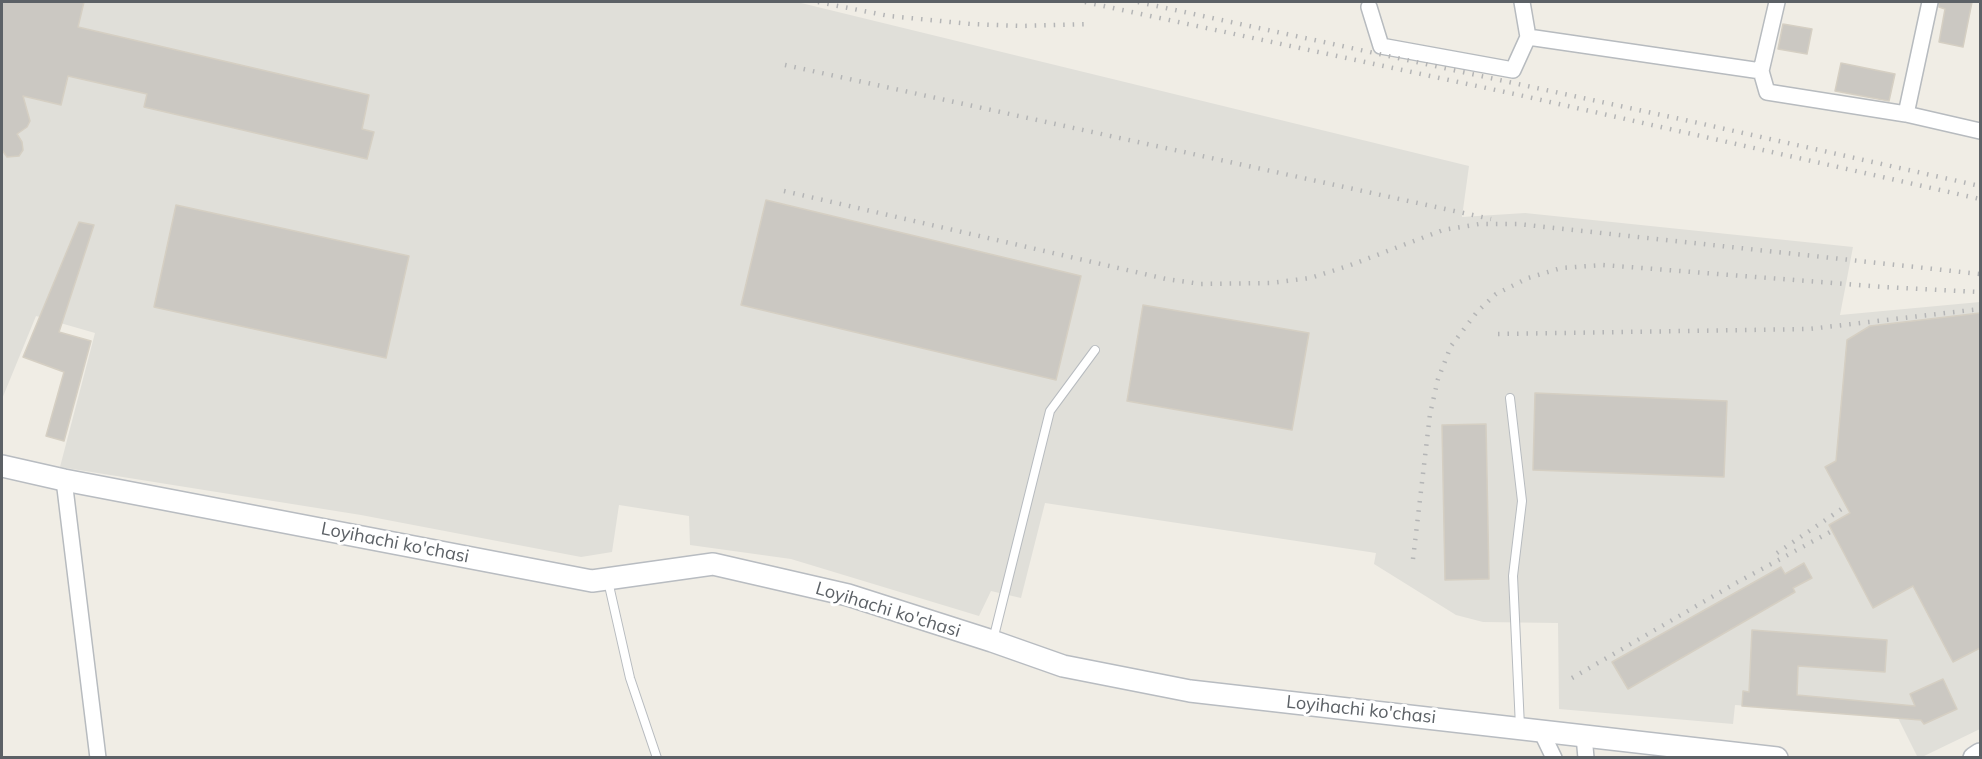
<!DOCTYPE html>
<style>
body{margin:0}
#map{position:relative;width:1982px;height:759px;overflow:hidden;background:#f0ede5;font-family:Mulish,sans-serif}
canvas{display:block}
.frame{position:absolute;inset:0;border:3px solid #5c6166;pointer-events:none}
</style>
<div id="map">
<canvas width="1982" height="759"></canvas>
<div class="frame"></div>
</div>
<script>
const c = document.querySelector('canvas').getContext('2d');
c.lineJoin = 'round';
function fill(path, color) {
  c.fillStyle = color;
  c.fill(path, 'evenodd');
}
function toPath(rows) {
  const path = new Path2D();
  for (const r of rows) {
    path.moveTo(r[0], r[1]);
    for (let i = 2; i < r.length; i += 2) path.lineTo(r[i], r[i + 1]);
  }
  return path;
}
function stroke(path, color, width, dash) {
  c.strokeStyle = color;
  c.lineWidth = width;
  c.lineCap = dash ? 'butt' : 'round';
  c.setLineDash(dash || []);
  c.stroke(path);
}
function drawText(font, color, halo, rows, align = 'center') {
  c.font = font + ' Mulish,sans-serif';
  c.lineWidth = 6;
  c.setLineDash([]);
  c.textBaseline = 'middle';
  c.strokeStyle = halo;
  c.fillStyle = color;
  for (const [text, x, y, turn = 0] of rows) {
    c.save();
    c.translate(x, y);
    c.rotate((+turn || 0) * Math.PI / 180);
    c.textAlign = isNaN(turn) ? turn : align;
    if (halo) c.strokeText(text, 0, 0);
    c.fillText(text, 0, 0);
    c.restore();
  }
}
fill(toPath([
 [2,2,797,2,1469,166,1462,217,1525,213,1853,247,1840,315,1980,302,1980,729,1922,757,1918,758,1898,718,1735,705,1733,724,1559,709,1558,623,1483,622,1456,615,1374,564,1376,553,1045,503,1021,598,991,591,979,616,791,559,690,545,689,516,619,505,612,552,581,557,361,515,60,467,95,333,36,316,2,399]
]), '#e0dfd9');
const building = toPath([
 [2,2,84,2,78,27,369,95,362,129,374,132,367,159,144,107,147,94,68,76,61,105,23,96,30,121,27,127,17,134,22,142,23,150,19,156,7,157,2,150,2,2],
 [1939,2,1972,2,1963,47,1939,42,1945,9,1939,7,1939,2],
 [1783,24,1812,29,1807,54,1778,49,1783,24],
 [1841,63,1895,74,1889,101,1835,91,1841,63],
 [766,200,1081,276,1056,380,741,305,766,200],
 [176,205,409,256,386,358,154,307,176,205],
 [79,222,94,225,59,332,91,341,64,441,46,436,64,372,23,357,79,222],
 [1143,305,1309,333,1292,430,1127,401,1143,305],
 [1980,313,1980,648,1953,662,1913,586,1873,608,1829,525,1850,513,1825,467,1836,461,1847,340,1870,326,1980,313],
 [1535,393,1727,401,1724,477,1533,470,1535,393],
 [1486,424,1489,579,1445,580,1442,425,1486,424],
 [1804,563,1812,578,1793,588,1795,592,1628,689,1612,662,1781,567,1785,574,1804,563],
 [1752,630,1887,640,1885,672,1798,666,1797,695,1915,706,1910,694,1943,679,1957,709,1924,724,1921,720,1742,706,1743,691,1749,692,1752,630]
]);
fill(building, '#cbc8c2');
stroke(building, '#d5cfc3', 1.5);
const lane = toPath([
 [1510,398,1522,501,1513,576,1520,727],
 [608,581,630,678,657,758],
 [993,640,1050,411,1095,350]
]);
const street = toPath([
 [1522,2,1528,37],
 [1369,7,1381,46,1513,70,1528,37,1761,71,1767,92,1906,114,1980,131],
 [1761,71,1777,2],
 [1906,114,1930,2],
 [64,480,98,758],
 [1541,731,1554,758],
 [1584,736,1586,758]
]);
const secondary = toPath([
 [2,466,64,480,592,581,713,564,848,595,992,641,1063,666,1190,691,1777,758],
 [1974,758,1980,754]
]);
stroke(lane, '#b7bbbf', 10);
stroke(street, '#b7bbbf', 18);
stroke(secondary, '#b8bcc1', 24);
stroke(lane, '#fff', 8);
stroke(street, '#fff', 15);
stroke(secondary, '#fff', 21);
stroke(toPath([
 [818,2,889,16,971,24,1021,26,1090,24],
 [1085,2,1519,95,1980,199],
 [1138,2,1685,120,1980,186],
 [785,65,1491,219],
 [784,191,1166,279,1201,284,1271,283,1310,278,1348,266,1443,230,1479,224,1518,224,1980,274],
 [1498,334,1809,329,1980,309],
 [1777,553,1846,506],
 [1413,559,1430,414,1438,379,1451,346,1477,312,1496,294,1528,278,1561,268,1603,265,1884,287,1980,292],
 [1572,678,1736,583,1832,531]
]), '#b4b5b6', 4.5, [1.5, 8]);
drawText('18px', '#5c6166', '#fff', [
 ["Loyihachi ko'chasi",395,543,11],
 ["Loyihachi ko'chasi",888,610,17],
 ["Loyihachi ko'chasi",1361,710,6]
]);
</script>
